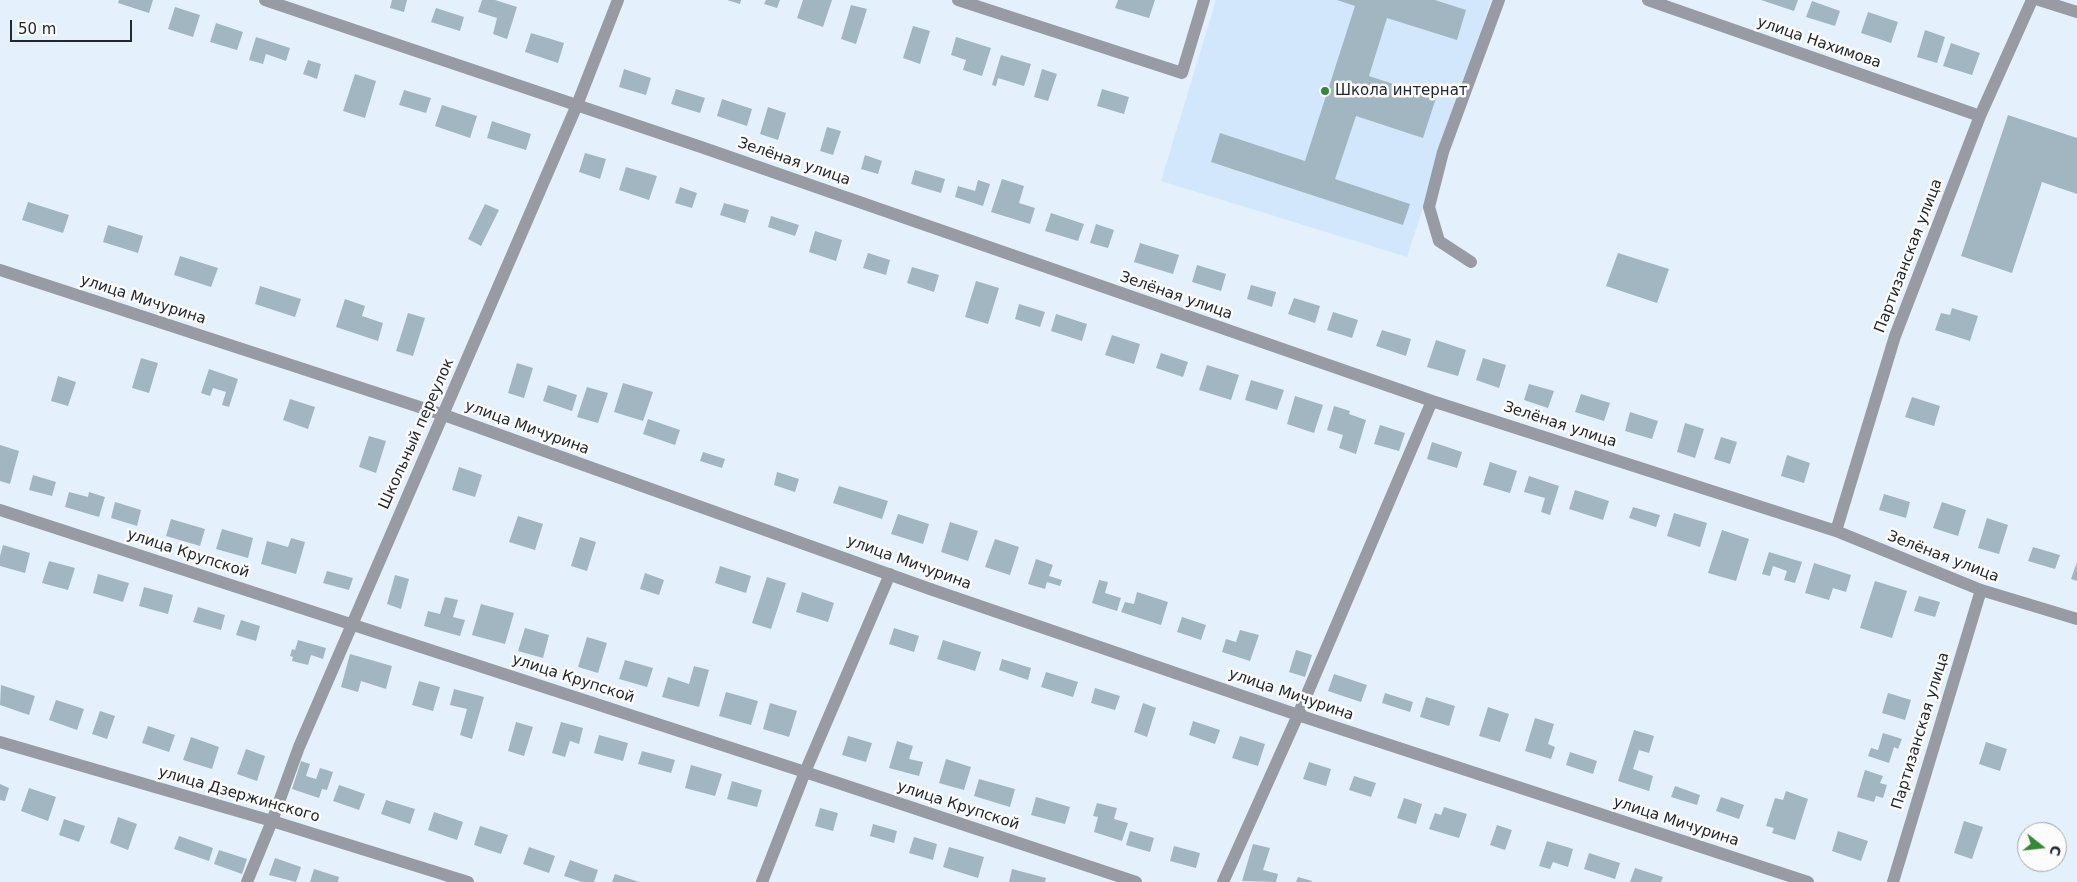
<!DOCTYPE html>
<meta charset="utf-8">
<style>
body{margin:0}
#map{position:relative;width:2077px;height:882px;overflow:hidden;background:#e4f1fd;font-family:"DejaVu Sans",sans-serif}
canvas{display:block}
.north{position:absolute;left:2017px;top:822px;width:50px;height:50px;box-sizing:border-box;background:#fcfcfc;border:1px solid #a5a7aa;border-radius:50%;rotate:106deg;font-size:14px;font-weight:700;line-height:20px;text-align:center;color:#22282e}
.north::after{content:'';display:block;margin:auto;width:18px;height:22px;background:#328938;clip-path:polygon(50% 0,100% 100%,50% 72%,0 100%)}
.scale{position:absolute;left:10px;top:20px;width:122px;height:22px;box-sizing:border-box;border:2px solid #22282e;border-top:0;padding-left:6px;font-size:15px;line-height:18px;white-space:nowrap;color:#22282e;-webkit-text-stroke:4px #fcfcfc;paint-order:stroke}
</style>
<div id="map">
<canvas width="2077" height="882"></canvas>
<div class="north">С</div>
<div class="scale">50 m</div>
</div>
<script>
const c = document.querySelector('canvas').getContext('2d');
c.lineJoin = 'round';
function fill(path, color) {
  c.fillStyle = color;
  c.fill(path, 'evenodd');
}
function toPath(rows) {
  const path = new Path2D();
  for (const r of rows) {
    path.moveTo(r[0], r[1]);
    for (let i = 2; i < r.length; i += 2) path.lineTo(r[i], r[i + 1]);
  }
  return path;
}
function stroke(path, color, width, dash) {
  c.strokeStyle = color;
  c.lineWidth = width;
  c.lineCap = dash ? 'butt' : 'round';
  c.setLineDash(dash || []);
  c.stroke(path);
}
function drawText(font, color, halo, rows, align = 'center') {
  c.font = font + ' "DejaVu Sans",sans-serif';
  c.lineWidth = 5;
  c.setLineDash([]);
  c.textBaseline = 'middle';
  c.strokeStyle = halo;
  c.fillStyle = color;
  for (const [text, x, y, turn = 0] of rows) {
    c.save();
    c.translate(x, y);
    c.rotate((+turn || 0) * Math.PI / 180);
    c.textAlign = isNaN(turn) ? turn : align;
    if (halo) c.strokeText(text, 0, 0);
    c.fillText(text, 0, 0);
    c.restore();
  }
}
fill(toPath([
 [1216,0,1491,0,1407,257,1161,181]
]), '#d2e7fc');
fill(toPath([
 [119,0,153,0,149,13,118,3],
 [392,0,407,0,404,12,390,8],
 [482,0,495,0,517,7,507,39,493,34,497,18,478,12],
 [727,0,741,0,740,4],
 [766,0,780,0,777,8,764,4],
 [803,0,832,0,823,27,797,18],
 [1118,0,1155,0,1149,18,1115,8],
 [1337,0,1435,0,1466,10,1457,40,1387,18,1369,76,1436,98,1423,138,1356,116,1335,179,1410,204,1403,225,1211,162,1220,133,1305,161,1355,6],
 [1761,0,1798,0,1794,11],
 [1812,1,1840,11,1835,26,1806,17],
 [851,5,867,9,856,44,841,39],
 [175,7,200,15,193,37,168,29],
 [436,8,464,17,460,31,431,22],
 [1868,12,1898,22,1891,43,1861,33],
 [216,23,243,32,237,50,210,42],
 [913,26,930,31,920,64,903,58],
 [1925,30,1945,37,1937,63,1917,57],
 [531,33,564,43,558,63,525,52],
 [256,37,290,48,286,61,266,54,263,64,249,60],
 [956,37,991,48,982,76,963,70,966,60,951,55],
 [1951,43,1980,53,1972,75,1943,66],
 [1001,55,1031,64,1024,86,998,78,996,86,992,85],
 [308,60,321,64,317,79,303,74],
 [624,69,651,78,646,95,619,87],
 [1042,69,1057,74,1048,101,1034,97],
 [355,74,376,81,365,118,343,111],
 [676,89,705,98,700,113,671,104],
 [1102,89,1129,97,1124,114,1097,106],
 [404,90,431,98,426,113,399,105],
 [722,99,752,109,747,126,717,116],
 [442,105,477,116,470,138,435,126],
 [768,107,786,113,778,140,760,134],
 [2008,115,2077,138,2077,194,2042,182,2012,273,1961,256],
 [492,121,531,134,526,150,487,138],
 [827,127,841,131,833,155,820,151],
 [585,153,606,159,600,179,579,172],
 [865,155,882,161,878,174,861,169],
 [626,167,657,176,649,200,619,190],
 [915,170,945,179,941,193,911,184],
 [1002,179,1024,186,1019,203,1035,208,1030,224,991,212],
 [978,180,990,184,983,206,955,197,958,186,975,191],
 [680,187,697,193,692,208,675,203],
 [28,202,69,215,63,233,22,220],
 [724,203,749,210,745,223,720,215],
 [485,204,499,210,481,246,468,239],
 [1051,213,1084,224,1078,241,1045,231],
 [771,216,799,225,795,236,768,227],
 [1096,224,1114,230,1108,248,1090,243],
 [108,225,143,236,138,253,103,242],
 [815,231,842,240,836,261,809,252],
 [1140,243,1179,255,1173,274,1134,262],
 [868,253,890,260,886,275,863,268],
 [1618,253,1669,269,1657,303,1606,286],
 [180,256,218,268,211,287,174,275],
 [1197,265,1226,274,1221,291,1192,282],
 [912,267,939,275,934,292,907,283],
 [976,281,999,288,988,324,965,317],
 [1251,285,1276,292,1272,307,1247,299],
 [260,286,301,299,295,317,255,304],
 [1294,298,1320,306,1315,323,1288,314],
 [345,299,365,306,362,316,383,323,378,341,336,327],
 [1019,304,1045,312,1040,327,1015,319],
 [1952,308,1978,316,1970,341,1935,330,1941,313,1950,315],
 [1333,312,1358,320,1352,338,1327,330],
 [408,313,425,318,413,356,396,351],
 [1056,314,1087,324,1082,341,1051,331],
 [1382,330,1411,339,1406,356,1376,346],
 [1112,335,1140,344,1134,364,1105,355],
 [1436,340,1466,350,1458,376,1427,367],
 [1161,353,1188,362,1183,377,1156,368],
 [141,358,158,363,149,393,132,388],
 [1483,358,1506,365,1499,388,1476,380],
 [517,363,533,368,524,398,508,393],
 [1207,365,1239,375,1231,400,1199,390],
 [209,369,238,379,229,407,222,405,226,392,213,388,210,396,201,393],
 [58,376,76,382,68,406,51,401],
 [1251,380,1284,390,1277,410,1245,400],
 [623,383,653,392,643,421,614,412],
 [1529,384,1554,391,1548,408,1524,400],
 [548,385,577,395,572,411,543,401],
 [587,387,608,393,598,423,577,417],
 [1581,394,1610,403,1604,421,1575,412],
 [1295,396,1323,405,1314,433,1287,424],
 [1912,397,1940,406,1934,426,1905,417],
 [290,399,315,407,308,429,283,420],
 [1334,406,1350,411,1349,414,1366,420,1356,454,1339,448,1343,435,1327,430],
 [1630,412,1658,421,1652,439,1625,431],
 [648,419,680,430,675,445,643,434],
 [1685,423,1704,429,1695,458,1677,452],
 [1380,425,1405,433,1399,451,1374,444],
 [369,436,386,441,376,473,359,467],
 [1721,437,1737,442,1730,464,1714,459],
 [1432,442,1462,452,1457,468,1427,459],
 [0,445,19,451,10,484,0,481],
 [703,452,725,459,722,468,700,461],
 [1787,455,1810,463,1804,483,1781,476],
 [1490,462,1517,471,1510,493,1483,485],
 [459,467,482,475,475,497,452,490],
 [777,472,799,479,795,492,774,485],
 [33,475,56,482,52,496,29,490],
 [1529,476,1559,486,1550,515,1541,512,1545,498,1524,492],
 [839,486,888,501,882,519,833,503],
 [1575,490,1609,501,1603,520,1569,509],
 [69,492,88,497,89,492,105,497,99,517,65,507],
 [1884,494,1910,502,1906,518,1879,510],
 [115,502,141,510,137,526,111,518],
 [1942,502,1966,510,1958,536,1933,528],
 [1633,507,1660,515,1656,527,1629,518],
 [1674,513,1707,523,1700,547,1667,536],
 [898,514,929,524,923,544,891,534],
 [518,516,543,524,535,550,509,542],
 [1987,518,2008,525,1999,554,1978,548],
 [171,519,205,529,200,546,166,536],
 [950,522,978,531,968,561,941,552],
 [222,529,253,538,248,558,216,549],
 [1722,530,1749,539,1736,581,1708,573],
 [580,537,596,542,587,571,571,566],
 [291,538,305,542,296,574,261,564,267,541,288,547],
 [995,539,1019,547,1010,575,985,567],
 [3,545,30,553,25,573,0,566,0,556],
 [2033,547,2060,555,2055,569,2028,561],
 [1769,552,1802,562,1795,583,1784,580,1787,571,1773,566,1770,576,1762,574],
 [1036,559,1053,565,1049,576,1062,580,1060,586,1047,582,1045,589,1028,584],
 [49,561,75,568,68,590,42,583],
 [2077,562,2077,581,2071,579],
 [1814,563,1851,575,1846,592,1833,588,1829,600,1805,593],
 [720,566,751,576,746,593,715,583],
 [327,571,353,578,349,590,323,583],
 [645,573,664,580,659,595,640,589],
 [98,574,129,583,123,602,93,593],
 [395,575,409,579,401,609,387,604],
 [767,577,786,583,771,629,752,623],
 [1099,580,1108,582,1105,593,1121,598,1117,611,1092,603],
 [1875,581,1907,591,1892,638,1860,628],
 [144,587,173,595,168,614,139,606],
 [802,592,834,603,828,622,796,612],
 [1137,592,1168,602,1161,625,1121,612,1125,602,1134,604],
 [1919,596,1940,602,1935,617,1914,611],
 [445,597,458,600,453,617,465,620,460,636,424,626,428,611,440,614],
 [481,604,514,613,505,644,472,635],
 [198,607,225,615,221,630,193,622],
 [1182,617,1206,625,1201,640,1177,632],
 [241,620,260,626,256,641,236,635],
 [525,628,549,635,543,658,518,651],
 [894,628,919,636,914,652,889,644],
 [1240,630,1259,635,1250,661,1222,652,1226,639,1236,642],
 [587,637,607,643,598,673,578,667],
 [298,640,326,648,323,659,311,655,308,665,292,661,293,657,290,656,292,649,295,650],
 [943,640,981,652,975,671,937,659],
 [1296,650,1312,655,1305,677,1289,672],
 [350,654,392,666,386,689,361,681,358,692,341,687],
 [1002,659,1031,668,1028,680,999,670],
 [625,660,653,668,647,687,619,679],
 [694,666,709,670,699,707,662,697,668,677,689,684],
 [1046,672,1078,682,1073,697,1041,687],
 [1334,674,1367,685,1361,702,1328,691],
 [419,681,440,687,433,711,412,705],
 [1,685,35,696,29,715,0,705],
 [1095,688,1120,696,1115,710,1091,703],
 [454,689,484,697,472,739,460,735,467,709,450,705],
 [726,692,758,701,751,725,719,716],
 [1385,693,1413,702,1410,712,1382,703],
 [1888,693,1911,700,1905,720,1882,713],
 [1426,697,1455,706,1449,726,1420,717],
 [56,700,84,709,77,730,49,720],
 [770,703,797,711,789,737,763,729],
 [1143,703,1156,708,1147,737,1134,732],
 [1488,707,1509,714,1500,742,1479,736],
 [100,711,115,716,107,739,92,734],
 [1535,718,1554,724,1548,744,1555,747,1551,759,1525,751],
 [1193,721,1220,730,1215,744,1189,735],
 [516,722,533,727,524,756,508,751],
 [561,722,583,728,579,744,570,741,565,757,552,753],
 [148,726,175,735,169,752,142,743],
 [1634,730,1654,736,1649,753,1639,750,1633,769,1653,776,1649,791,1618,781],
 [1883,733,1902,739,1898,749,1894,747,1889,763,1868,756,1871,748,1878,750],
 [599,735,628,743,623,761,594,753],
 [848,736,872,743,866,762,842,755],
 [1240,736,1265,744,1258,766,1232,758],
 [191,737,219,747,212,769,183,760],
 [897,741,913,746,909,759,923,762,919,776,889,768],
 [1986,742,2007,749,2000,771,1979,764],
 [246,749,265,756,257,781,237,774],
 [642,751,675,760,671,773,638,764],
 [1570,752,1597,761,1593,774,1566,765],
 [946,759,971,767,964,790,939,783],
 [301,761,310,764,306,776,316,779,320,768,333,772,327,790,322,789,319,798,292,789],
 [1309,762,1331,769,1326,786,1303,779],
 [691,765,722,774,715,796,685,788],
 [1865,770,1883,776,1880,783,1887,785,1883,798,1876,796,1874,802,1857,797],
 [1354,776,1376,783,1371,797,1349,790],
 [979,779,1015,789,1010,807,974,796],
 [732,781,762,790,757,807,727,799],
 [0,784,9,788,5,801,0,800],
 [339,785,365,794,359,810,333,801],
 [1675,786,1700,795,1697,805,1671,797],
 [29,788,56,797,48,821,21,811],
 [1786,791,1808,799,1795,840,1772,833,1774,828,1766,826,1775,798,1783,800],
 [1036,797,1070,807,1065,824,1031,815],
 [1721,797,1744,805,1739,819,1716,811],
 [1404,798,1422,804,1416,824,1397,818],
 [386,800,415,809,410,824,381,814],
 [1097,803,1117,808,1114,819,1128,823,1122,841,1094,832,1098,817,1093,816],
 [1444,807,1467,814,1459,838,1429,829,1435,813,1441,815],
 [820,808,838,813,833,831,815,826],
 [434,812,463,822,457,840,428,830],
 [118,817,137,824,128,850,110,843],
 [64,819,85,826,79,842,59,835],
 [1964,821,1983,827,1972,859,1954,853],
 [873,824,897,831,894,843,870,836],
 [1497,825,1512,830,1505,850,1490,845],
 [480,826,508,835,501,854,474,845],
 [1130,831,1154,838,1150,852,1126,845],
 [1838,831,1868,841,1861,861,1832,851],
 [179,836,213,848,209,861,174,849],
 [914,837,937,844,933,860,909,853],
 [1547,841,1573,849,1568,867,1553,862,1550,869,1539,866],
 [1253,844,1270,848,1263,870,1278,874,1276,882,1242,881],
 [1174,846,1200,853,1196,868,1170,861],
 [529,847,555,856,549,873,523,864],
 [949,847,984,857,978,878,943,867],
 [219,850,247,859,242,874,214,864],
 [1589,853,1620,863,1615,879,1584,869],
 [275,858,301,867,296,882,269,875],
 [570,860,598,870,594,882,582,882,564,876],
 [1635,868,1663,877,1661,882,1630,882],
 [314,869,339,877,338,882,310,882],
 [1012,869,1046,878,1045,882,1009,882],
 [615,874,639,882,612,882],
 [1298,877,1312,881,1312,882,1296,882]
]), '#a1b6c0');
stroke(toPath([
 [265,0,701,147,1432,401,1836,531,1981,590,2077,619],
 [958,0,1182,73,1204,0],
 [1648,0,1980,116],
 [2039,0,2077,12],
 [1471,262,1439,241,1429,207,1443,152,1499,0],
 [0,270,444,415,930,589,1298,715,1808,882],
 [0,510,805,772,1136,882],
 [1836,531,1895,336,1980,116,2032,0],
 [0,742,272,821,468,882],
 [247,882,272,821,299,747,577,105,618,0],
 [762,882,805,772,890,574],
 [1223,882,1298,715,1432,401],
 [1893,882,1981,590]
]), '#989ba3', 12);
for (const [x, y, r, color] of [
 [1325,91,5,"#328938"]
]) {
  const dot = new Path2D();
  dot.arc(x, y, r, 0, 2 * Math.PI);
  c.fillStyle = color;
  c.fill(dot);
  stroke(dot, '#fcfcfc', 2);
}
drawText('15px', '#22282e', '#fcfcfc', [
 ["улица Нахимова",1819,43,19],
 ["Зелёная улица",794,162,19],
 ["Партизанская улица",1909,256,-69],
 ["Зелёная улица",1176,296,19],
 ["улица Мичурина",143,300,18],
 ["Зелёная улица",1560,425,18],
 ["улица Мичурина",527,428,20],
 ["Школьный переулок",417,434,-66],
 ["улица Крупской",188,554,18],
 ["Зелёная улица",1943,557,21],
 ["улица Мичурина",909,563,20],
 ["улица Крупской",573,679,18],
 ["улица Мичурина",1291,695,19],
 ["Партизанская улица",1921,731,-73],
 ["улица Дзержинского",239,795,16],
 ["улица Крупской",958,806,18],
 ["улица Мичурина",1676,822,18]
]);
drawText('15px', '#22282e', '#fcfcfc', [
 ["Школа интернат",1335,91]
], 'left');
</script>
